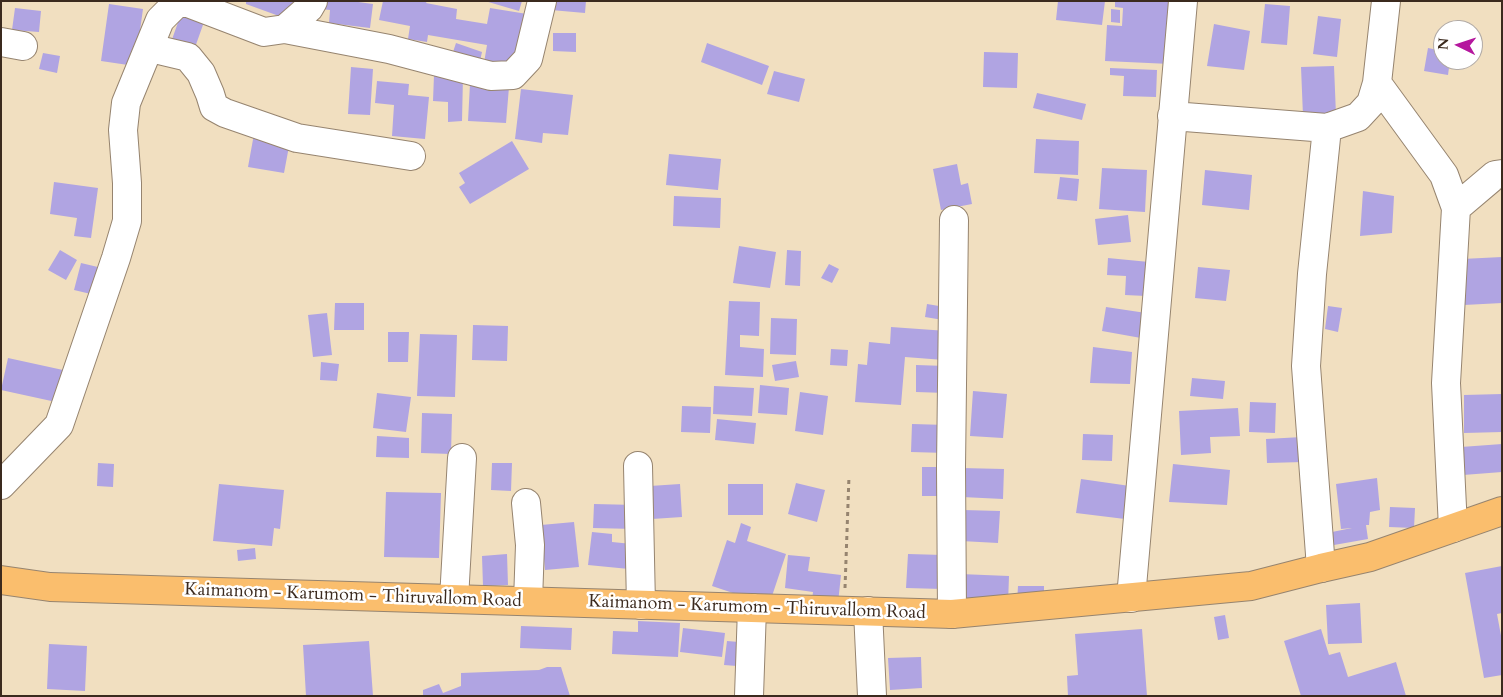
<!DOCTYPE html>
<style>
body{margin:0}
#map{position:relative;width:1503px;height:697px;overflow:hidden;background:#f1dfc0;font-family:Cardo,serif}
canvas{display:block}
.frame{position:absolute;inset:0;border:2px solid #3b2a1e;pointer-events:none}
.north{position:absolute;left:1433px;top:20px;width:50px;height:50px;box-sizing:border-box;background:#fff;border:1px solid #b1aaa5;border-radius:50%;rotate:274deg;font-size:14px;font-weight:700;line-height:20px;text-align:center;color:#3b2a1e}
.north::after{content:'';display:block;margin:auto;width:18px;height:22px;background:#b5179e;clip-path:polygon(50% 0,100% 100%,50% 72%,0 100%)}
</style>
<div id="map">
<canvas width="1503" height="697"></canvas>
<div class="frame"></div>
<div class="north">N</div>
</div>
<script>
const c = document.querySelector('canvas').getContext('2d');
c.lineJoin = 'round';
function fill(path, color) {
  c.fillStyle = color;
  c.fill(path, 'evenodd');
}
function toPath(rows) {
  const path = new Path2D();
  for (const r of rows) {
    path.moveTo(r[0], r[1]);
    for (let i = 2; i < r.length; i += 2) path.lineTo(r[i], r[i + 1]);
  }
  return path;
}
function stroke(path, color, width, dash) {
  c.strokeStyle = color;
  c.lineWidth = width;
  c.lineCap = dash ? 'butt' : 'round';
  c.setLineDash(dash || []);
  c.stroke(path);
}
function drawText(font, color, halo, rows, align = 'center') {
  c.font = font + ' Cardo,serif';
  c.lineWidth = 5;
  c.setLineDash([]);
  c.textBaseline = 'middle';
  c.strokeStyle = halo;
  c.fillStyle = color;
  for (const [text, x, y, turn = 0] of rows) {
    c.save();
    c.translate(x, y);
    c.rotate((+turn || 0) * Math.PI / 180);
    c.textAlign = isNaN(turn) ? turn : align;
    if (halo) c.strokeText(text, 0, 0);
    c.fillText(text, 0, 0);
    c.restore();
  }
}
fill(toPath([
 [246,1,297,1,290,20,246,4],
 [322,1,351,1,373,4,370,28,329,23,330,10,321,9],
 [383,1,427,1,426,3,457,9,456,19,487,24,490,8,527,14,518,69,484,63,487,45,428,35,427,42,408,39,410,26,379,20],
 [485,1,522,1,519,11],
 [552,1,586,1,585,13,551,10],
 [1058,1,1105,1,1102,25,1056,20],
 [1115,1,1174,1,1170,64,1105,61,1107,25,1122,26,1123,8,1115,7],
 [109,4,143,9,135,66,101,61],
 [1265,4,1290,6,1287,45,1261,43],
 [15,8,41,11,39,32,12,30],
 [1111,9,1120,10,1120,23,1111,22],
 [181,14,204,22,193,53,170,45],
 [1318,16,1341,19,1337,57,1313,54],
 [1214,24,1250,31,1244,70,1207,66],
 [553,33,576,33,576,52,553,51],
 [456,43,482,52,480,61,453,52],
 [707,43,769,66,762,85,701,62],
 [1428,48,1443,51,1443,60,1450,60,1448,75,1424,71],
 [984,52,1018,53,1017,88,983,87],
 [43,53,60,56,57,73,39,69],
 [1334,66,1336,115,1303,116,1301,67],
 [351,67,373,69,370,115,348,114],
 [1110,68,1157,70,1156,97,1123,96,1124,76,1110,75],
 [774,71,805,79,799,102,767,94],
 [434,75,463,76,462,121,448,122,448,102,433,101],
 [377,81,409,84,408,95,429,97,425,139,392,136,394,105,375,103],
 [470,84,509,87,506,123,468,121],
 [521,89,573,95,568,135,543,133,542,143,515,139],
 [1037,93,1086,104,1082,120,1033,108],
 [254,134,290,141,284,173,248,167],
 [1036,139,1079,141,1078,175,1034,173],
 [512,141,529,169,470,204,459,187,465,183,459,173],
 [669,154,721,159,718,190,666,185],
 [957,164,961,185,968,183,972,204,941,210,933,169],
 [1102,168,1147,170,1145,212,1099,209],
 [1205,170,1252,175,1249,210,1202,205],
 [1060,177,1079,179,1077,201,1057,199],
 [54,182,98,188,91,238,74,236,77,218,50,214],
 [1363,191,1394,196,1392,233,1360,236],
 [674,196,721,198,720,228,673,226],
 [1128,215,1131,242,1098,245,1095,219],
 [739,246,776,252,770,288,733,283],
 [60,250,77,260,66,280,48,270],
 [787,250,801,251,800,286,785,285],
 [1502,257,1502,303,1464,305,1462,259],
 [1108,258,1149,262,1146,296,1125,295,1126,276,1107,275],
 [81,263,102,268,95,295,74,290],
 [829,264,839,269,832,283,821,278],
 [1198,267,1230,270,1226,301,1195,298],
 [729,301,760,302,759,336,740,335,740,347,764,349,763,377,725,375],
 [335,303,364,303,364,330,334,330],
 [927,304,951,308,949,321,925,317],
 [1328,306,1342,308,1338,332,1325,329],
 [1106,307,1146,313,1141,338,1102,331],
 [327,313,332,355,313,357,308,315],
 [771,318,797,319,796,355,770,354],
 [473,325,508,326,507,361,472,360],
 [891,327,947,331,944,360,905,357,901,405,855,402,858,364,867,365,869,342,890,344],
 [388,332,409,332,408,362,388,362],
 [420,334,457,335,455,397,417,396],
 [1093,347,1132,352,1130,384,1090,383],
 [831,349,848,350,847,366,830,365],
 [8,358,63,370,56,402,1,390],
 [796,361,799,377,775,381,772,365],
 [321,362,339,364,337,381,320,380],
 [916,365,946,366,946,393,916,392],
 [1192,378,1225,381,1223,399,1190,396],
 [760,385,789,388,787,415,758,413],
 [714,386,754,388,752,416,713,414],
 [973,391,1007,394,1003,438,970,436],
 [800,392,828,396,823,435,795,431],
 [377,393,411,397,406,432,373,428],
 [1502,394,1502,432,1464,433,1464,395],
 [1250,402,1276,403,1275,433,1249,432],
 [682,406,711,407,710,433,681,432],
 [1238,408,1240,436,1210,437,1211,453,1181,455,1179,411],
 [422,413,452,414,451,454,421,453],
 [717,419,756,423,754,444,715,440],
 [912,424,947,425,946,453,911,452],
 [1083,434,1113,435,1112,461,1082,460],
 [377,436,409,438,409,458,376,457],
 [1302,437,1303,462,1267,463,1266,439],
 [1502,444,1502,472,1463,475,1461,447],
 [98,463,114,464,113,487,97,486],
 [492,463,512,463,511,491,491,490],
 [1173,464,1230,470,1227,505,1169,502],
 [922,467,939,467,939,496,922,496],
 [961,468,1004,469,1003,499,962,497],
 [1377,478,1380,510,1370,512,1369,525,1366,525,1368,539,1334,545,1332,532,1352,528,1341,529,1336,484],
 [1081,479,1130,486,1125,519,1076,513],
 [796,483,825,490,817,522,788,514],
 [219,484,284,490,280,529,274,528,272,546,213,541],
 [680,484,682,517,652,519,650,486],
 [728,484,763,484,763,515,728,515],
 [386,492,441,493,439,558,384,557],
 [594,504,636,505,635,529,593,528],
 [1390,507,1415,508,1414,528,1389,527],
 [963,510,1000,511,998,543,961,541],
 [574,522,579,567,545,570,541,525],
 [741,523,751,527,747,541,786,554,769,605,712,586,727,540,735,543],
 [592,532,612,534,612,542,632,544,629,569,588,565],
 [255,548,256,559,238,561,237,550],
 [507,554,508,585,483,586,482,556],
 [908,554,943,555,942,589,906,588],
 [788,555,810,557,808,571,841,575,838,603,812,600,813,592,785,588],
 [1502,566,1502,613,1497,614,1502,641,1502,675,1484,678,1465,573],
 [960,574,1009,576,1008,604,959,603],
 [1018,586,1044,586,1044,603,1017,603],
 [1360,603,1362,643,1328,644,1326,605],
 [1225,615,1229,638,1218,640,1214,617],
 [638,621,680,623,678,657,612,654,613,631,638,632],
 [521,626,572,628,571,650,520,648],
 [683,628,725,633,722,657,680,652],
 [1142,629,1147,696,1068,696,1067,676,1078,675,1075,634],
 [1321,629,1329,655,1340,652,1348,677,1396,662,1406,696,1301,696,1284,641],
 [369,641,373,696,306,696,303,645],
 [727,641,739,642,737,666,724,665],
 [49,644,87,646,85,691,47,689],
 [921,657,922,688,890,690,888,658],
 [547,667,561,667,570,696,423,696,423,690,439,684,443,693,461,686,461,673,539,670]
]), '#b0a4e2');
const minor = toPath([
 [285,29,389,49,491,76,513,75,528,59,542,1],
 [1,42,23,46],
 [150,48,188,57,201,73,210,94,214,107,225,113,297,138,411,156],
 [1377,83,1444,175,1456,208,1446,383,1453,528],
 [1172,116,1327,128,1358,117,1371,103,1377,83,1386,1],
 [1456,208,1495,175,1502,174],
 [638,466,641,605],
 [1,485,59,425,116,258,127,221,127,183,123,130,126,103,160,20,177,3,188,3,264,32,285,29,309,8,313,1],
 [526,503,530,545,528,601],
 [1321,568,1306,366,1312,274,1327,128],
 [1131,598,1183,1],
 [454,599,462,458],
 [868,611,872,696],
 [952,614,951,467,954,220],
 [749,696,752,608]
]);
const major = toPath([
 [1,580,50,587,952,614,1251,586,1321,568,1370,557,1502,511]
]);
stroke(minor, '#96846f', 30);
stroke(major, '#96846f', 30);
stroke(toPath([
 [845,588,849,476]
]), '#96846f', 3, [4, 4]);
stroke(minor, '#fff', 28);
stroke(major, '#fabe6d', 28);
drawText('18px', '#3b2a1e', '#fff', [
 ["Kaimanom - Karumom - Thiruvallom Road",353,596,2],
 ["Kaimanom - Karumom - Thiruvallom Road",757,608,2]
]);
</script>
